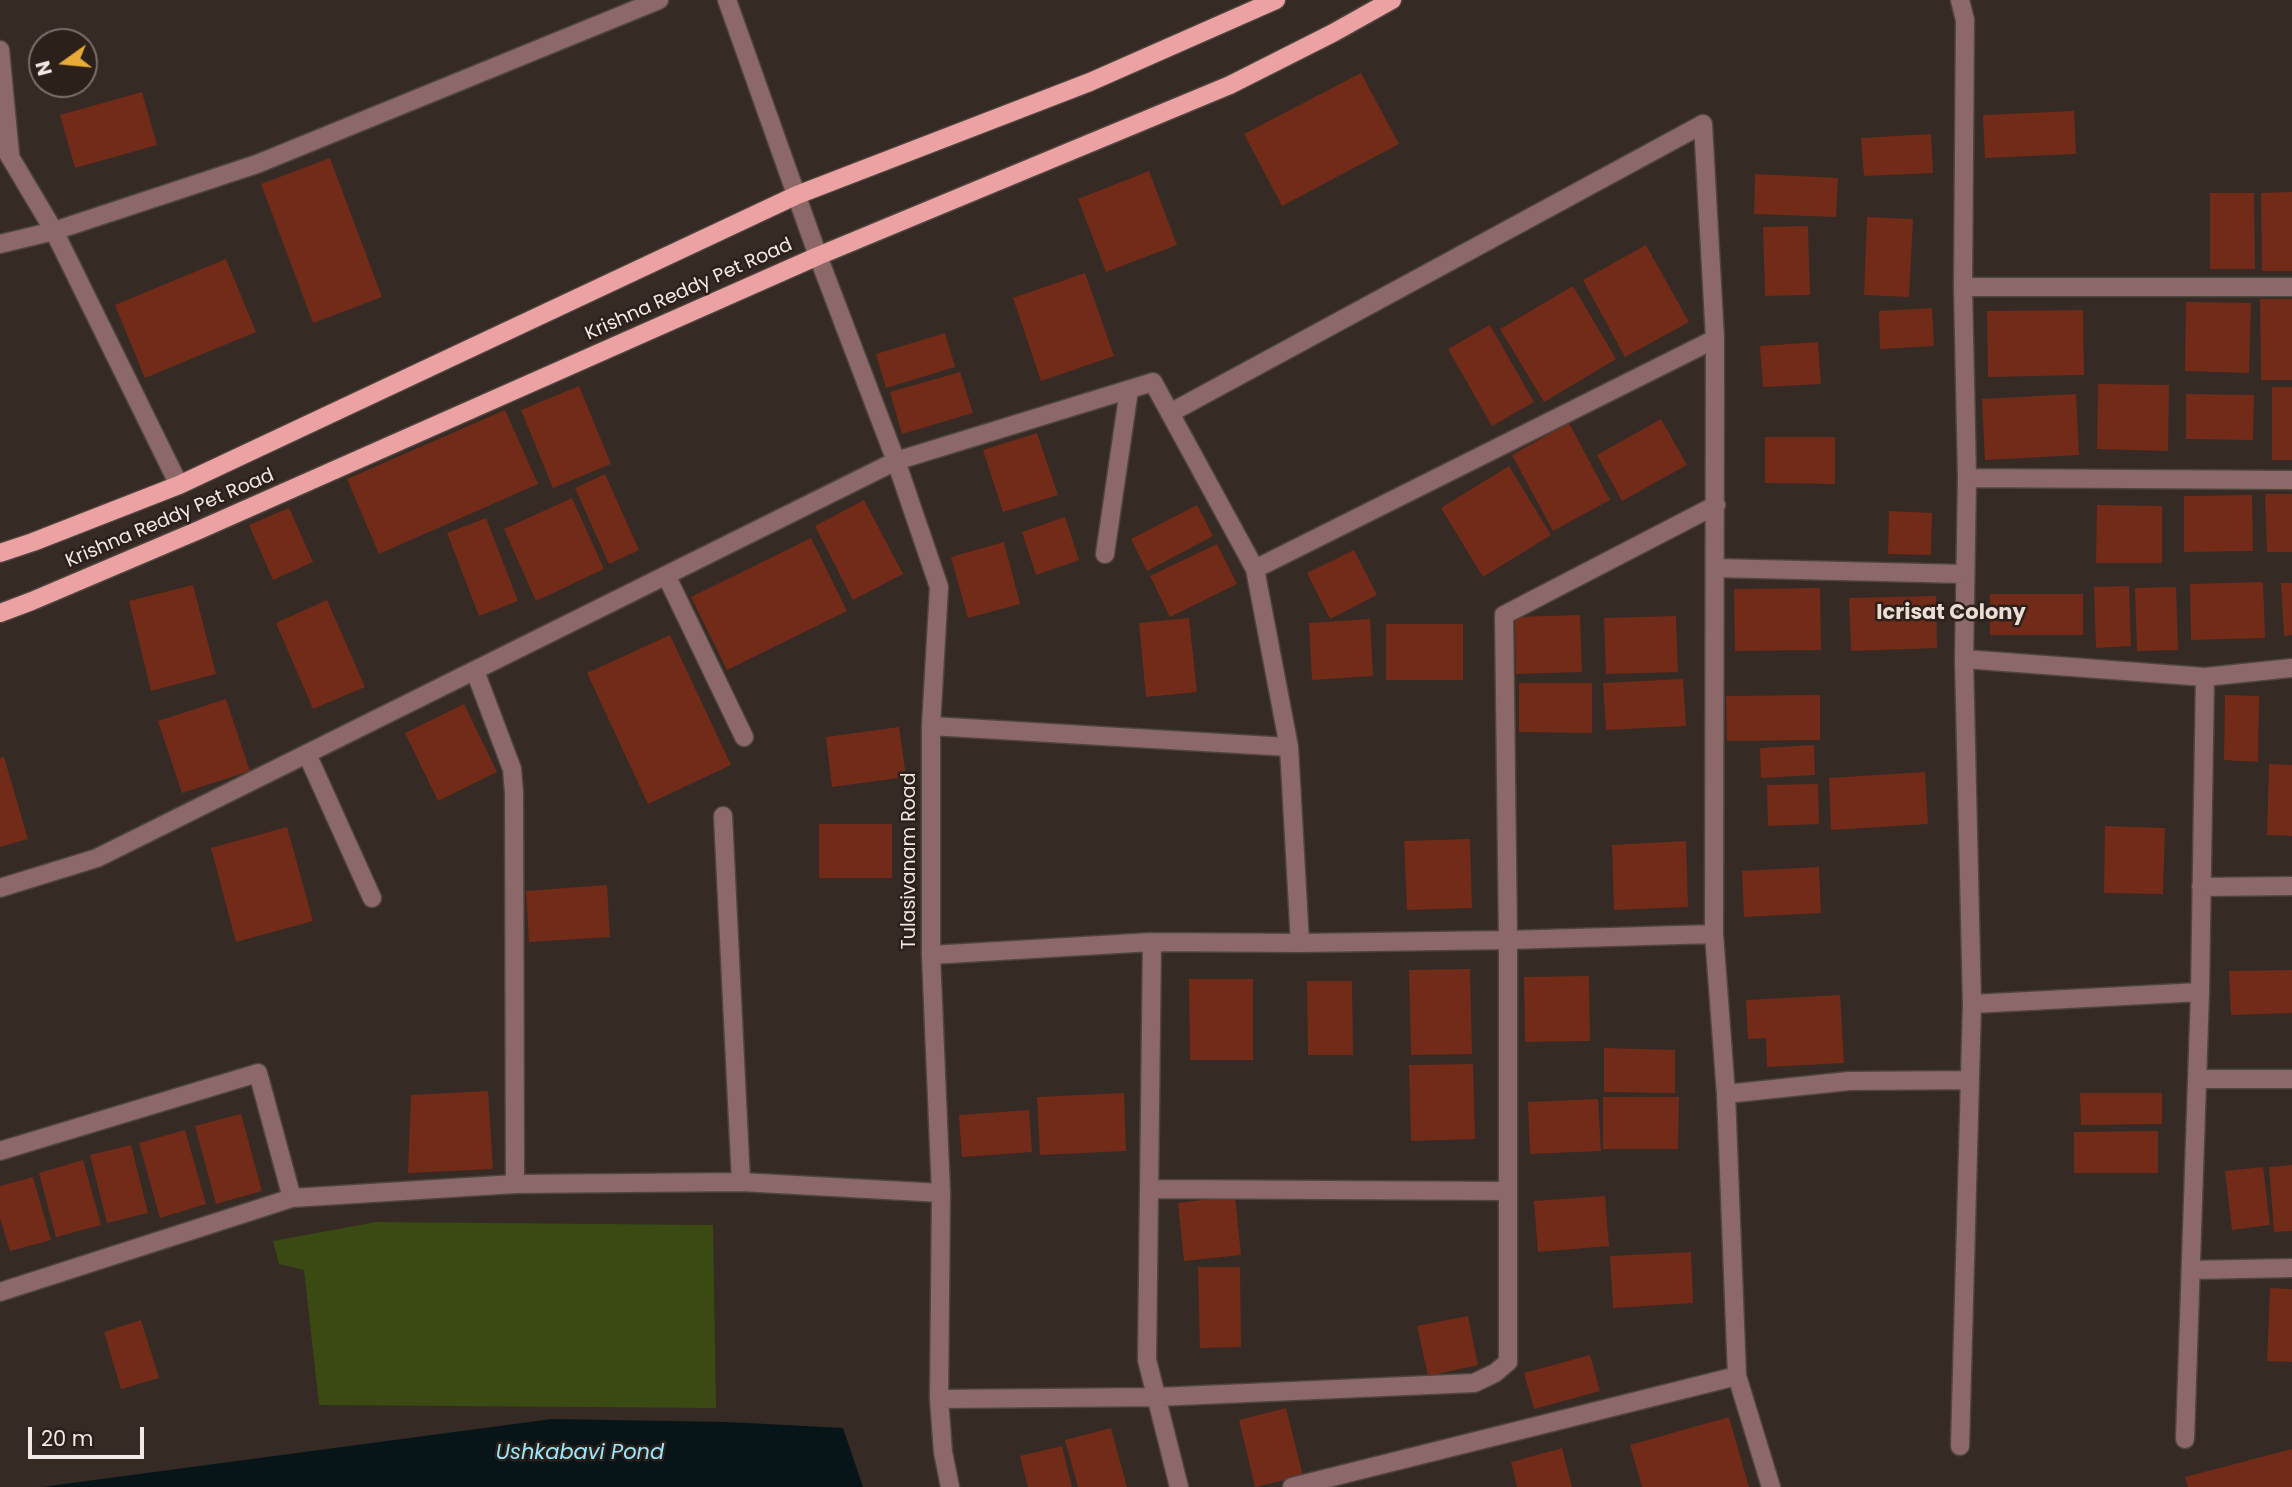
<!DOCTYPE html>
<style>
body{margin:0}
#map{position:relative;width:2292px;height:1487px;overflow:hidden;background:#352a24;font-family:Poppins,sans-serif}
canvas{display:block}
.north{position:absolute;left:28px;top:28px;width:70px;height:70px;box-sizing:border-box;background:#2b201a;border:2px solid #7a706b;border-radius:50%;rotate:255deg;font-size:19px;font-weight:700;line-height:28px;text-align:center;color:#f1e9e5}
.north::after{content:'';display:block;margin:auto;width:24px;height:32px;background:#e8ab37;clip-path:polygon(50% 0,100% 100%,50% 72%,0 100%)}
.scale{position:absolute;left:28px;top:1427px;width:116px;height:32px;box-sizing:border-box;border:4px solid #f1e9e5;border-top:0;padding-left:9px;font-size:21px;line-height:24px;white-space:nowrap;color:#f1e9e5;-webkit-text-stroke:5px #2b201a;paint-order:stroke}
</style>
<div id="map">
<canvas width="2292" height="1487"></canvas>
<div class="north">N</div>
<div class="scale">20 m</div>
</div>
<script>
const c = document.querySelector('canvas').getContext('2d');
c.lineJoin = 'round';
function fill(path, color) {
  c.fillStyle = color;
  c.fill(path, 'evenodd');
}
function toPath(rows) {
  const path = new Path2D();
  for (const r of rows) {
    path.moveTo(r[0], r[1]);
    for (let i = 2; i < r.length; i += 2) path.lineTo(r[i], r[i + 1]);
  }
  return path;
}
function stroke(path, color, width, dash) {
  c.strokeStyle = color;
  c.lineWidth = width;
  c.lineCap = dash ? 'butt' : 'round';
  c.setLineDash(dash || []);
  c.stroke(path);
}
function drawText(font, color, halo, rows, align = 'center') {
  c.font = font + ' Poppins,sans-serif';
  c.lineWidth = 5;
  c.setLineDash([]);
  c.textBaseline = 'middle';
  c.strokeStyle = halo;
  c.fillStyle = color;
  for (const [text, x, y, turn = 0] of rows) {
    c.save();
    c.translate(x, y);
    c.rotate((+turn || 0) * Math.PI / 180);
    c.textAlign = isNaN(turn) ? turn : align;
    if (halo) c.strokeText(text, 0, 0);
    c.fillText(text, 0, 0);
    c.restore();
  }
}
fill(toPath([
 [376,1222,713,1225,716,1408,319,1405,304,1270,279,1264,273,1241]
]), '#3b4a12');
fill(toPath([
 [552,1419,727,1422,843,1428,863,1487,42,1487]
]), '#071519');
fill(toPath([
 [1361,73,1399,144,1282,206,1244,134],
 [142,92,157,145,75,168,60,115],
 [2074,111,2076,154,1985,158,1983,115],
 [1931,134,1933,173,1864,176,1861,138],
 [330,158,382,297,313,323,261,184],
 [1149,171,1177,245,1106,272,1078,199],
 [1755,174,1838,178,1836,217,1754,214],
 [2292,192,2292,271,2262,271,2261,193],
 [2210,193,2254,193,2255,269,2210,269],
 [1867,217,1913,219,1909,297,1864,295],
 [1808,226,1810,295,1765,296,1763,227],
 [1646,245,1689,322,1625,357,1583,280],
 [226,259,256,332,145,378,115,305],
 [1085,273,1114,356,1041,381,1013,298],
 [1573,286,1616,359,1544,402,1500,329],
 [2260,299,2292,299,2292,380,2261,380],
 [2186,302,2251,303,2249,373,2185,371],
 [1932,308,1934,346,1880,349,1879,311],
 [2083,310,2084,375,1988,377,1987,311],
 [1490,325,1534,402,1492,426,1448,349],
 [945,333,955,367,886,388,876,354],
 [1818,342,1821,384,1763,387,1760,346],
 [960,372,973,413,902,434,890,392],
 [2098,384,2169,385,2168,451,2097,449],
 [579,386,611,464,553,488,521,410],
 [2272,387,2292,387,2292,460,2272,460],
 [2076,394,2079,455,1985,460,1982,399],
 [2186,394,2254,395,2253,440,2186,439],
 [505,410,538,484,379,554,347,479],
 [1661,419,1687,465,1622,501,1597,455],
 [1569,423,1610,500,1553,531,1512,455],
 [1037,433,1058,495,1003,512,983,450],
 [1765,437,1835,437,1835,484,1765,483],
 [1509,466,1551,535,1483,577,1441,508],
 [605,474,639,550,609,564,575,488],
 [2265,494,2292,494,2292,552,2267,552],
 [2252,495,2253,551,2184,552,2184,496],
 [572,498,604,569,536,601,504,529],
 [864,500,903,574,853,600,815,526],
 [1197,505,1213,536,1147,571,1131,539],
 [2097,505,2162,506,2162,563,2096,563],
 [289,508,313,562,273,580,249,525],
 [1889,511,1932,513,1931,555,1888,554],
 [1065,517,1079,560,1036,575,1022,532],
 [486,518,518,601,479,616,447,533],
 [811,538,847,611,727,670,691,597],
 [1004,542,1020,604,968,618,951,557],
 [1217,544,1237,584,1170,617,1150,576],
 [1354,550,1377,595,1330,619,1307,573],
 [2263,582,2265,638,2191,640,2190,584],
 [2281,583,2292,583,2292,635,2284,636],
 [193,585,216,674,151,691,129,601],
 [2129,586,2131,646,2096,648,2094,587],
 [2176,587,2178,650,2137,651,2135,588],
 [1820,588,1821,650,1735,651,1734,589],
 [1990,594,2083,594,2083,635,1990,635],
 [1936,596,1937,648,1851,651,1849,598],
 [327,600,365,687,313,709,276,623],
 [1580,615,1582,672,1516,674,1515,617],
 [1676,616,1678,672,1606,674,1604,618],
 [1189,618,1197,692,1146,697,1139,623],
 [1370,619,1373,676,1312,680,1309,623],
 [1386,624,1463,624,1463,680,1386,680],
 [670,635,731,765,648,804,587,673],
 [1683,679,1686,726,1606,730,1603,683],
 [1519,683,1592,683,1592,733,1519,732],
 [1820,695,1820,740,1727,741,1726,696],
 [2225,695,2259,696,2258,762,2224,760],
 [226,699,250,771,182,793,158,721],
 [464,704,497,772,438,801,405,733],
 [899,727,906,777,832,787,826,737],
 [1814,745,1815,775,1761,778,1760,748],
 [4,757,28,839,0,847,0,758],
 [2269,764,2292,765,2292,836,2267,835],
 [1925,772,1928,824,1831,830,1829,778],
 [1818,784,1819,824,1768,826,1767,785],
 [819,824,892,824,892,878,819,878],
 [2105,826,2165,828,2163,894,2104,893],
 [287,827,313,921,236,942,211,848],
 [1470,839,1472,908,1407,910,1404,841],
 [1686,841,1688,907,1614,910,1612,845],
 [1819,867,1821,913,1744,917,1742,871],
 [607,885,610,937,529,942,526,891],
 [1470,969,1472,1054,1411,1055,1409,970],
 [2292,970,2292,1013,2231,1015,2229,971],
 [1589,976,1590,1041,1525,1042,1524,977],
 [1189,979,1253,979,1253,1060,1190,1060],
 [1307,981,1352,981,1353,1055,1308,1055],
 [1840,995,1844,1063,1767,1067,1766,1038,1748,1039,1746,1000],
 [1604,1048,1675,1050,1675,1093,1604,1092],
 [1473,1064,1475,1139,1411,1141,1409,1065],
 [488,1091,493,1169,408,1173,411,1095],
 [1124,1093,1126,1151,1040,1155,1037,1097],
 [2080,1093,2162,1093,2162,1124,2081,1125],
 [1603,1097,1679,1097,1678,1149,1603,1149],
 [1598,1099,1601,1151,1530,1154,1528,1102],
 [1029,1110,1032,1152,962,1157,959,1115],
 [241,1114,262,1191,216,1204,195,1126],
 [185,1130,206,1204,160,1218,139,1143],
 [2158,1131,2158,1173,2074,1173,2074,1132],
 [131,1145,148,1213,107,1223,90,1155],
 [83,1160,101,1225,56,1237,39,1173],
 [2292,1165,2292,1231,2274,1232,2269,1167],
 [2263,1167,2270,1225,2232,1230,2225,1171],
 [33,1177,51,1240,10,1251,0,1218,0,1186],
 [1235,1196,1241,1255,1184,1261,1178,1203],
 [1605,1196,1609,1246,1538,1252,1534,1201],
 [1691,1252,1693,1303,1613,1308,1610,1256],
 [1198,1267,1240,1267,1241,1347,1200,1348],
 [2270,1288,2292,1289,2292,1362,2267,1361],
 [1468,1316,1478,1365,1428,1376,1417,1326],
 [141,1320,159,1378,121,1389,104,1332],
 [1590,1355,1600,1391,1534,1409,1524,1373],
 [1286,1408,1303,1476,1255,1487,1239,1420],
 [1729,1417,1749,1487,1642,1487,1630,1445],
 [1111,1428,1127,1487,1078,1487,1065,1440],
 [1062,1446,1072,1487,1028,1487,1020,1456],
 [1562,1448,1572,1487,1517,1487,1511,1462],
 [2292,1449,2292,1487,2188,1487,2185,1477]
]), '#722b19');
const minor = toPath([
 [727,0,818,256,896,461,939,587,931,726,931,955,941,1193,939,1399,943,1452,950,1487],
 [1960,0,1965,20,1963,287,1967,478,1964,659,1972,1004,1960,1446],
 [0,50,10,154],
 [0,140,54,231,179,485],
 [0,244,54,231,257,164,659,0],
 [1963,287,2292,287],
 [1170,413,1703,124,1715,339,1714,934,1726,1094,1737,1376,1771,1487],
 [1967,478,2292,480],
 [1105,554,1129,390],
 [1716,568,1964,574],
 [1255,569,1715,339],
 [666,575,744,737],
 [1964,659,2205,677,2292,668],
 [475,671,512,769,514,793,515,1184],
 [931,726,1289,747],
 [307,754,372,898],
 [723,816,741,1182],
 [2201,887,2292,886],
 [0,888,97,858,896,461,1153,382,1255,569,1289,747,1300,943],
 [1152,942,1147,1360,1179,1487],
 [931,955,1152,942,1300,943,1508,940,1714,934],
 [1972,1004,2200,992],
 [2198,1079,2292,1079],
 [1726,1094,1849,1081,1970,1080],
 [0,1151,258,1073,292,1198],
 [1150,1189,1508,1191],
 [2191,1270,2292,1268],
 [0,1292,292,1198,515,1184,741,1182,941,1193],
 [939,1399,1157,1397,1474,1383,1495,1373,1508,1362,1508,940,1504,615,1716,505],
 [2185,1439,2200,992,2205,677],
 [1292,1487,1737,1376]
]);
const major = toPath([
 [0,553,33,542,179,485,797,195,1090,82,1276,0],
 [0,613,32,601,199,530,818,256,1230,85,1333,33,1392,0]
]);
stroke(minor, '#4f453f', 21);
stroke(major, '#4f453f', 21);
stroke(minor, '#8c6868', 18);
stroke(major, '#eca1a2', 18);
drawText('19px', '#f1e9e5', '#2b201a', [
 ["Krishna Reddy Pet Road",689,290,-24],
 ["Krishna Reddy Pet Road",170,519,-23],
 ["Tulasivanam Road",910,861,-90]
]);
drawText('bold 21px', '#ecded5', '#2b201a', [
 ["Icrisat Colony",1951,614]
]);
drawText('italic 21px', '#9ae8fc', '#2b201a', [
 ["Ushkabavi Pond",580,1454]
]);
</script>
